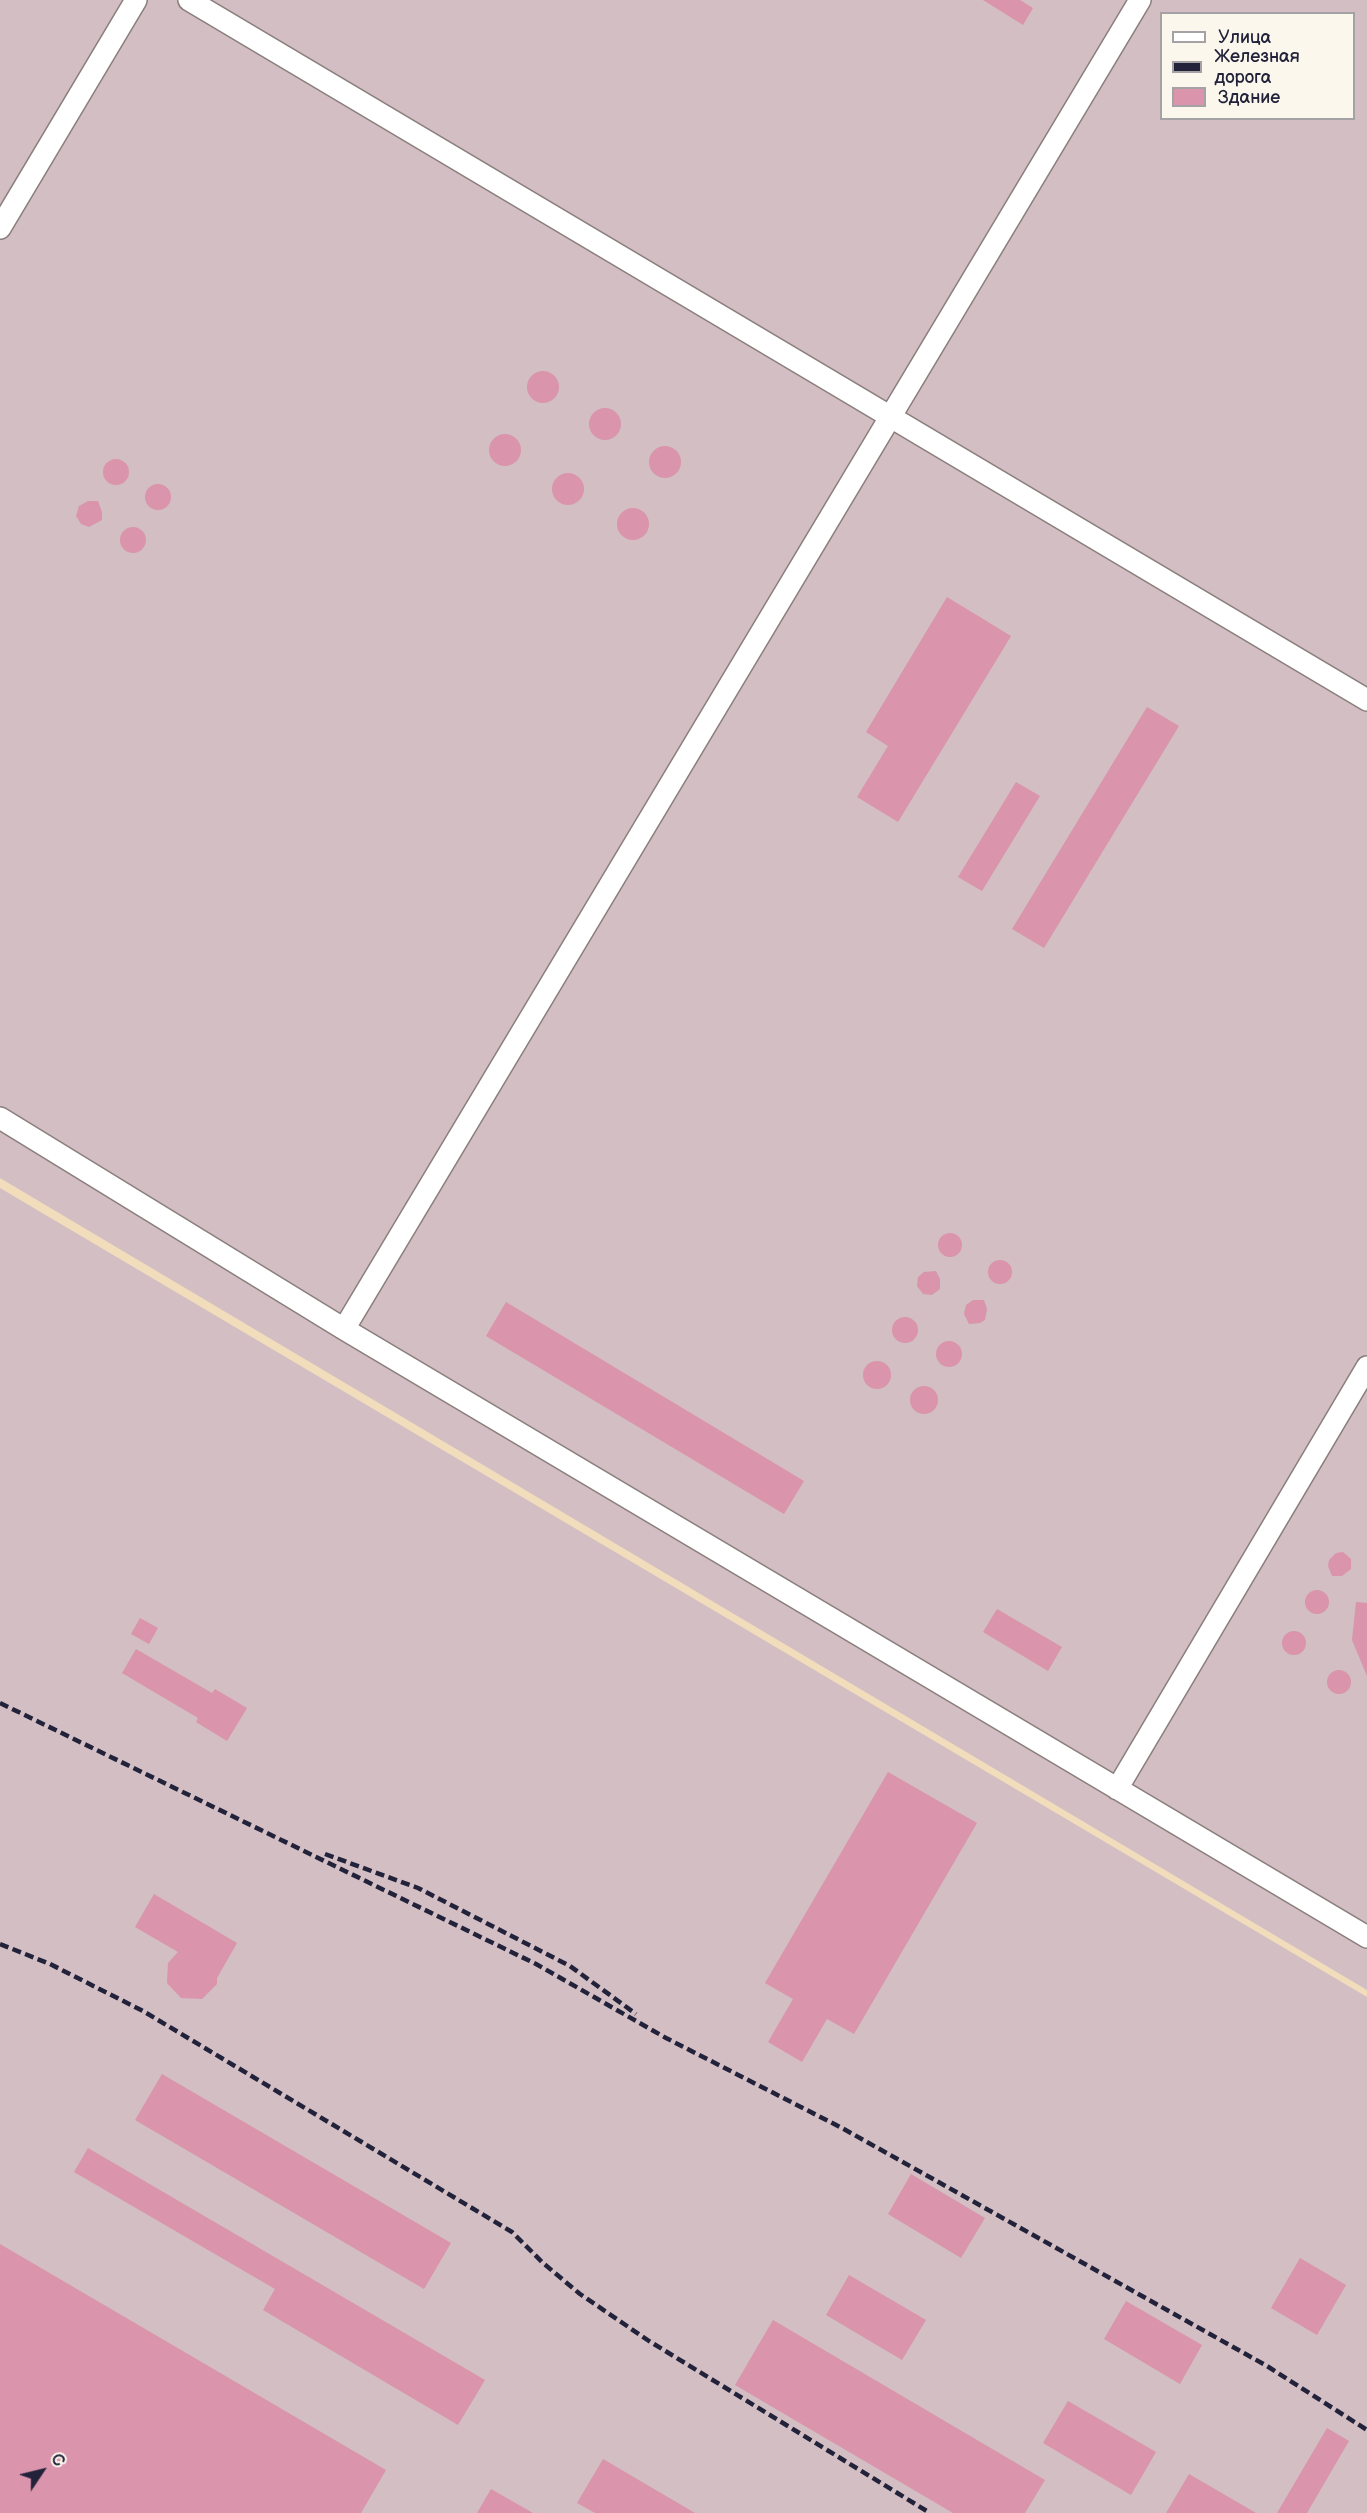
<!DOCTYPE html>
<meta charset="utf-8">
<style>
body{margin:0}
#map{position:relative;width:1367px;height:2513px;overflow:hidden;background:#f1dcbc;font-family:"Balsamiq Sans",sans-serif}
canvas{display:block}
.legend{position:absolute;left:1160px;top:12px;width:195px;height:108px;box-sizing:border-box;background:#fbf7ec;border:2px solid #a4a2a5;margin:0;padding:8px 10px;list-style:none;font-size:18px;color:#22223b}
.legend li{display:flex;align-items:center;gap:12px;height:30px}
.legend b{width:30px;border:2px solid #a4a2a5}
.north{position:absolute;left:12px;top:2441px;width:60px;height:60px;-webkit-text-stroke:4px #fbf7ec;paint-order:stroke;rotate:55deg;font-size:16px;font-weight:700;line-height:24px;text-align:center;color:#22223b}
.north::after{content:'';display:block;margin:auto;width:21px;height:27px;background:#22223b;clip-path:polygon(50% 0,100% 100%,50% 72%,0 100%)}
</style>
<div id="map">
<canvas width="1367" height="2513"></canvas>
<ul class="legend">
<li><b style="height:8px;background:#fff"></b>Улица</li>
<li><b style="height:8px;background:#22223b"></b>Железная дорога</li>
<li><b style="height:16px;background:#da94ac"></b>Здание</li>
</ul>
<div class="north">С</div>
</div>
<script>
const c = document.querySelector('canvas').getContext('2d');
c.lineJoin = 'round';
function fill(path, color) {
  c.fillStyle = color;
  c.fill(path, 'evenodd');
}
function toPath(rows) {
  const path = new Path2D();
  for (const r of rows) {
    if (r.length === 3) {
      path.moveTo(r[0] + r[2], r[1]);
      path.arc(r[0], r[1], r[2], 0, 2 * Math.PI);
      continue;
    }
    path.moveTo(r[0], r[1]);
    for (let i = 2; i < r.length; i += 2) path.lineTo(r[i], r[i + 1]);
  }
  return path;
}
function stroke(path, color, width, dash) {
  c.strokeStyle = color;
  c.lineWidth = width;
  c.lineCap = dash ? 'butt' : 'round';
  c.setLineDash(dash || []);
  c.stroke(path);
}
fill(toPath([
 [0,0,1367,0,1367,1990,0,1178],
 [1162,14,1354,14,1354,118,1162,118],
 [0,1188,1367,1997,1367,2513,0,2513]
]), '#d2bec3');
fill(toPath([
 [983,0,1020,0,1033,8,1023,25],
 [543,387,16],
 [605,424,16],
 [505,450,16],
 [665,462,16],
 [116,472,13],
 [568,489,16],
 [158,497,13],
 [88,501,98,501,102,512,102,520,89,527,81,524,76,516,79,506],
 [633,524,16],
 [133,540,13],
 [947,597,1011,636,898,822,857,797,888,746,866,732],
 [1147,707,1179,726,1044,948,1012,929],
 [1016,782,1040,796,982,891,958,877],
 [950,1245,12],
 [1000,1272,12],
 [936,1271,940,1279,940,1289,932,1295,923,1294,917,1286,918,1277,924,1272],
 [973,1300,984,1300,987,1309,985,1320,980,1323,969,1324,964,1314,966,1305],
 [506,1302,804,1481,784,1514,486,1336],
 [905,1330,13],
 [949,1354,13],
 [877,1375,14],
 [924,1400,14],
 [1343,1552,1351,1559,1351,1569,1342,1576,1332,1576,1328,1566,1329,1560,1336,1553],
 [1317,1602,12],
 [1356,1602,1367,1603,1367,1676,1352,1640],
 [997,1609,1062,1647,1048,1671,983,1632],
 [140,1618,158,1628,149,1644,131,1634],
 [1294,1643,12],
 [136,1649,212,1693,215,1689,247,1708,227,1741,196,1722,198,1718,122,1673],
 [1339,1682,12],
 [888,1772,977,1823,854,2034,827,2019,802,2062,768,2042,793,1999,765,1983],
 [154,1894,237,1943,217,1978,217,1984,202,1999,181,1998,167,1983,168,1963,178,1952,135,1927],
 [162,2074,451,2243,424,2289,135,2120],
 [88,2148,485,2380,458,2425,263,2310,275,2289,74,2172],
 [911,2174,985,2218,961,2258,888,2214],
 [0,2244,386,2470,361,2513,0,2513],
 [1300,2258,1346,2285,1317,2335,1271,2308],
 [849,2275,926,2320,902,2360,826,2315],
 [1126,2301,1202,2345,1180,2384,1104,2339],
 [773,2320,1045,2480,1025,2513,953,2513,735,2385],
 [1068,2401,1156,2452,1131,2495,1043,2443],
 [1327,2428,1349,2441,1307,2513,1277,2513],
 [603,2459,695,2513,595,2513,577,2503],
 [1189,2474,1256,2513,1166,2513],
 [491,2489,533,2513,477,2513]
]), '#da94ac');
const minor = toPath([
 [189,0,1367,700],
 [0,228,136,0],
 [0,1118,344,1329,1367,1937],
 [344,1329,1140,0],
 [1117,1789,1367,1367]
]);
stroke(minor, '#8a7f7c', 24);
stroke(minor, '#fff', 21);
stroke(toPath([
 [0,1703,536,1964,666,2038,842,2128,1267,2366,1367,2430],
 [325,1854,418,1888,570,1966,636,2014],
 [0,1944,50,1964,143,2011,512,2232,543,2263,580,2294,649,2341,930,2513]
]), '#22223b', 4.5, [9, 4.5]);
</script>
